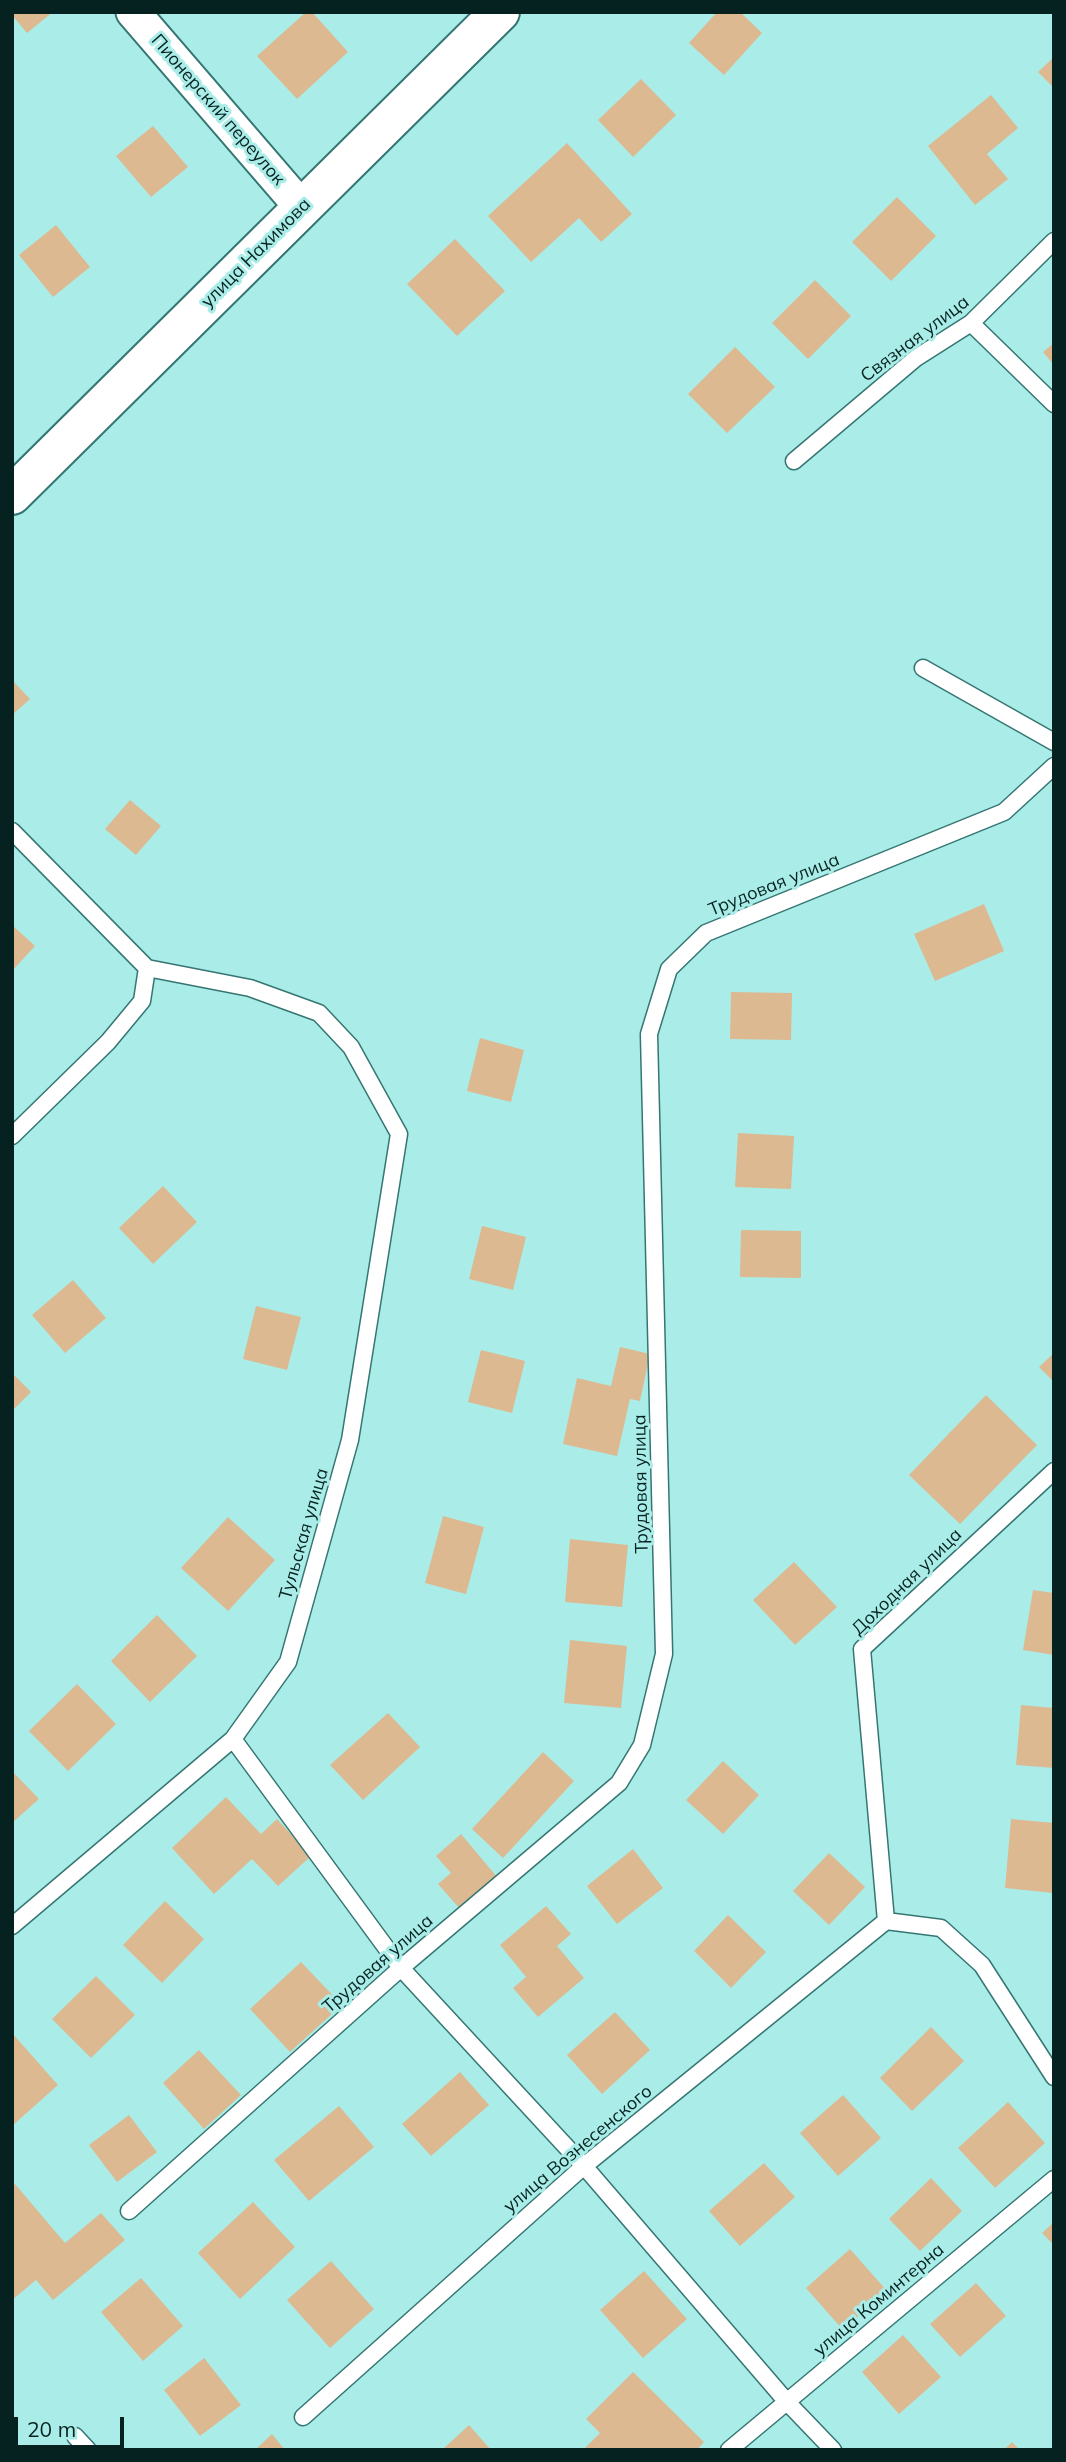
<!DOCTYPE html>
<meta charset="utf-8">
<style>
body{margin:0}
#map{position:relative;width:1066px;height:2462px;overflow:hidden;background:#aaede8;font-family:Mulish,sans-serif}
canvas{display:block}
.frame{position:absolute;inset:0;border:14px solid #062220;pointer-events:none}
.scale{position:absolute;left:14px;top:2417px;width:110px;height:32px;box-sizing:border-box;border:4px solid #062220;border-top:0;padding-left:9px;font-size:21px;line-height:24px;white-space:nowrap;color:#062220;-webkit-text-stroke:5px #aaede8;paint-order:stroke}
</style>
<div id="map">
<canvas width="1066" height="2462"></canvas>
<div class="frame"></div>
<div class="scale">20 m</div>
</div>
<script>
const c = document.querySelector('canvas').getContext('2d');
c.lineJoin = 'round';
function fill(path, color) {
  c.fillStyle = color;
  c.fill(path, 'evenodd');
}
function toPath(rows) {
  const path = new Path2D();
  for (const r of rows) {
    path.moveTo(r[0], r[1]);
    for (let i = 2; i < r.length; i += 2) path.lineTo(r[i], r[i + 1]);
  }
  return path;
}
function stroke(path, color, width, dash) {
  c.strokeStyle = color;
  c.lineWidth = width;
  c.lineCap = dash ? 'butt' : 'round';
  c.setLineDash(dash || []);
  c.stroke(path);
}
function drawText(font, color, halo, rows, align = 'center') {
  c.font = font + ' Mulish,sans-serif';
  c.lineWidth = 6;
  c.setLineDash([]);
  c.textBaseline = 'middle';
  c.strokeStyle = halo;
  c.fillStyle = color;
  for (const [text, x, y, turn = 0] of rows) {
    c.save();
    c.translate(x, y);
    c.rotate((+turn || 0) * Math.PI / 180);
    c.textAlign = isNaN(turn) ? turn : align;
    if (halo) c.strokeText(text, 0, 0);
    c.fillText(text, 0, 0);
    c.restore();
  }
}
fill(toPath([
 [12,12,53,12,27,33,12,15],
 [306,12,312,12,348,52,297,99,257,56],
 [717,12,740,12,762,33,724,75,689,43],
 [1054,57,1054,88,1038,72],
 [641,79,676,115,633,157,598,120],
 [991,95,1018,128,987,154,1008,179,975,205,928,146],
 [153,126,188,167,151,197,116,156],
 [567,143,632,214,601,242,579,218,531,262,488,216],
 [897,197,936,236,891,281,852,242],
 [56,225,90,267,53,297,19,255],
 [455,239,505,291,457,336,407,284],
 [815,280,851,316,808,359,772,323],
 [1054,343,1054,365,1043,352],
 [735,347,775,387,727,433,688,394],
 [12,680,30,699,12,715],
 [130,800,161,826,136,855,105,829],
 [984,904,1004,951,935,981,914,934],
 [12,925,35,946,12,971],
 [731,992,792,993,791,1040,730,1039],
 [480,1038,524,1050,511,1102,467,1091],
 [738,1133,794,1136,791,1189,735,1187],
 [163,1186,197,1222,153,1264,119,1228],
 [482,1226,526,1237,513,1290,469,1279],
 [741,1230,801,1231,801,1278,740,1277],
 [73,1280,106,1318,65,1353,32,1315],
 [256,1306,301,1317,287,1370,243,1359],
 [620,1347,650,1354,640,1401,630,1399,617,1456,563,1444,577,1378,611,1386],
 [481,1350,525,1361,512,1413,468,1402],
 [1054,1353,1054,1382,1039,1367],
 [12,1373,31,1392,12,1411],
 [986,1395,1037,1445,960,1524,909,1475],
 [443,1516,484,1527,466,1594,425,1583],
 [228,1517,275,1560,228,1611,181,1568],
 [570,1539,628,1545,622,1607,565,1602],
 [794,1562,837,1607,795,1645,753,1600],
 [1033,1590,1054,1593,1054,1655,1023,1650],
 [157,1615,197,1656,150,1702,111,1661],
 [570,1640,627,1646,621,1708,564,1703],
 [77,1684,116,1724,68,1771,29,1731],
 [1021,1705,1054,1708,1054,1768,1016,1765],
 [388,1713,420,1747,363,1800,330,1765],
 [543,1752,574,1781,503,1858,472,1829],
 [723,1761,759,1795,723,1834,686,1800],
 [12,1771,39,1799,12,1823],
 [226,1797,261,1834,277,1819,311,1856,278,1886,252,1859,214,1894,172,1848],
 [1011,1819,1054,1823,1053,1893,1005,1888],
 [461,1834,497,1877,460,1909,438,1884,451,1873,436,1856],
 [633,1849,663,1888,617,1924,587,1886],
 [829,1853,865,1887,829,1925,793,1891],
 [165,1901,204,1939,162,1983,123,1945],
 [546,1906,571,1934,557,1946,584,1978,538,2017,513,1988,526,1977,500,1945],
 [728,1915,766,1952,731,1988,694,1951],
 [301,1962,342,2005,290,2052,250,2009],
 [96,1976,135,2015,91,2058,52,2019],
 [615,2012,650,2050,602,2094,567,2055],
 [931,2027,964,2061,912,2111,880,2078],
 [12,2033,58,2085,12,2126],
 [199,2050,241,2095,204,2129,163,2083],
 [460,2072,489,2105,431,2156,402,2124],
 [843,2095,881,2138,838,2176,800,2133],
 [1008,2102,1045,2143,995,2188,958,2148],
 [339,2106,374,2147,309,2201,274,2160],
 [129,2115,157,2152,117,2182,89,2145],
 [764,2163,795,2197,740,2246,709,2211],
 [931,2178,962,2211,920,2251,889,2219],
 [15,2184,65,2243,101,2213,125,2240,53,2300,36,2280,12,2300,12,2186],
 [253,2202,295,2247,240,2299,198,2253],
 [1054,2222,1054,2245,1042,2233],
 [850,2249,887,2291,843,2330,806,2288],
 [331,2261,374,2309,330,2348,287,2300],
 [644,2271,687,2319,643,2358,600,2310],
 [141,2278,183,2326,143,2361,101,2312],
 [976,2283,1006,2316,960,2357,930,2324],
 [903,2335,941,2377,899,2414,862,2372],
 [204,2358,241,2405,200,2436,164,2390],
 [633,2372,704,2442,697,2450,583,2450,600,2433,586,2419],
 [469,2425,491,2450,442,2450],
 [272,2434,285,2450,255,2450],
 [1012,2442,1020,2450,1004,2450]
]), '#dcb991');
const lane = toPath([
 [971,323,1054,404],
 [794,461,916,358,971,323,1054,241],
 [923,668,1054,742],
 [12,831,147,968,250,988,319,1013,351,1047,399,1134,350,1440,288,1662,233,1739,12,1926],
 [12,1136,108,1042,142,1001,147,968],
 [233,1739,401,1968,584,2166,787,2402,833,2450],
 [886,1921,862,1649,1054,1471],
 [886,1921,941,1928,982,1965,1054,2077],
 [129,2211,401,1968,619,1783,642,1745,664,1654,649,1034,669,969,706,933,1004,812,1054,766],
 [303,2417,584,2166,886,1921],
 [75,2436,88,2450],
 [729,2450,1054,2179]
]);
const street = toPath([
 [133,12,302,208]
]);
const primary = toPath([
 [12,495,500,12]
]);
stroke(lane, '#357673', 19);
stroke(street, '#357673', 37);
stroke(primary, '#357673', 42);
stroke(lane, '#fff', 16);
stroke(street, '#fff', 33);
stroke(primary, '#fff', 38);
drawText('18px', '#062220', '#aaede8', [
 ["Пионерский переулок",218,110,49],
 ["улица Нахимова",256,253,-45],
 ["Связная улица",915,339,-37],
 ["Трудовая улица",774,885,-22],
 ["Трудовая улица",641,1484,-91],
 ["Тульская улица",304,1534,-74],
 ["Доходная улица",907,1582,-44],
 ["Трудовая улица",378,1964,-41],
 ["улица Вознесенского",578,2149,-40],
 ["улица Коминтерна",879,2300,-40]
]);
</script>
